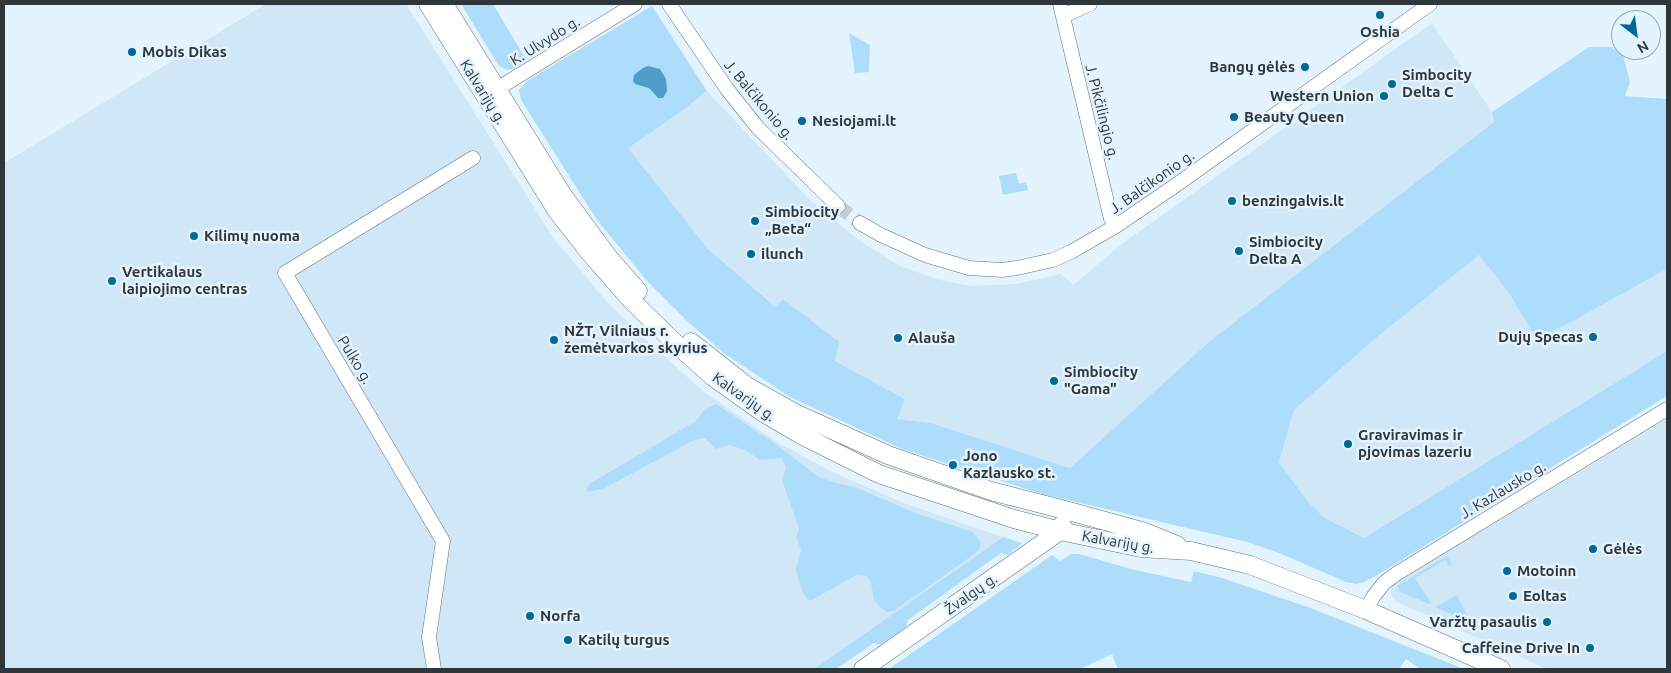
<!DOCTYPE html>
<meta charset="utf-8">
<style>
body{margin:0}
#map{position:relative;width:1671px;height:673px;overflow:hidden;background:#e3f4ff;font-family:Ubuntu,sans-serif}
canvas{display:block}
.frame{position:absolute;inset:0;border:5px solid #30373b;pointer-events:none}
.north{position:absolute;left:1611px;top:10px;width:50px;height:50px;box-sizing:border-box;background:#e3f4ff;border:1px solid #9ba8b1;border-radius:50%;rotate:150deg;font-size:14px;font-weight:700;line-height:20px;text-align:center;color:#30373b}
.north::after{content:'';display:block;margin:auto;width:18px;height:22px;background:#006a97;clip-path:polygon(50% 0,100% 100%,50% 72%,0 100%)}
</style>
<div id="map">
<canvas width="1671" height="673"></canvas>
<div class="frame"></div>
<div class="north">N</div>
</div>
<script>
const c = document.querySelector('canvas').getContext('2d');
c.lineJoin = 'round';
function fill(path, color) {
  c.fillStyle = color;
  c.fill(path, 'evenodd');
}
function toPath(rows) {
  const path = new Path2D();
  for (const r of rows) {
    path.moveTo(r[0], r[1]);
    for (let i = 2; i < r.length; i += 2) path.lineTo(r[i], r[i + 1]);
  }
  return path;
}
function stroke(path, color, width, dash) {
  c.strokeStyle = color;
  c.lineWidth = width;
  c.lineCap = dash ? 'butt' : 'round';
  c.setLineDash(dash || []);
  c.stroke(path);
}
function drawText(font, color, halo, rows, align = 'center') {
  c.font = font + ' Ubuntu,sans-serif';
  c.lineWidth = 5;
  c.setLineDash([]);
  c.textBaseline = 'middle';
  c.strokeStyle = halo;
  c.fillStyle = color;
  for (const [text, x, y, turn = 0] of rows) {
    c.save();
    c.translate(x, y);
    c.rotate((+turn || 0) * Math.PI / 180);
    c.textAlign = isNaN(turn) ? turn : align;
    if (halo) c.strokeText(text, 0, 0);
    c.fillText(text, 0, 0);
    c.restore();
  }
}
fill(toPath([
 [266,4,406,4,554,239,607,302,654,347,704,392,777,442,830,471,906,504,1003,537,814,669,4,669,4,163],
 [1432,23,1492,112,1494,122,1210,341,1070,468,931,423,897,419,905,399,835,361,784,299,777,307,708,249,627,148,685,109,707,91,810,200,864,244,900,266,940,280,971,286,1016,284,1061,274,1073,285,1123,243],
 [1479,255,1509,293,1536,339,1564,326,1667,269,1667,351,1364,538,1325,518,1308,502,1279,462,1294,410,1376,338],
 [1667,419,1667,669,1547,669,1397,602,1393,598,1391,593,1391,588,1394,584]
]), '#d0e7f7');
fill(toPath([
 [461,4,493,4,527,61,514,69,507,70,499,66],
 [652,6,707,91,685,109,628,148,708,249,776,307,783,299,839,342,835,361,905,399,897,419,931,423,1070,468,1210,341,1494,122,1492,112,1589,47,1611,47,1623,55,1630,82,1625,96,1667,99,1667,269,1564,326,1536,339,1509,293,1479,255,1376,338,1294,410,1279,462,1308,502,1325,518,1364,538,1667,351,1667,396,1379,574,1364,582,1356,584,1346,582,1279,553,1247,542,1042,494,902,449,790,397,725,354,688,322,648,282,597,220,521,100,519,90,527,81],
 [849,33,870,45,869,72,855,73],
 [1016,173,1019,184,1026,182,1028,190,1003,195,999,176],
 [716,404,777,445,819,477,833,482,857,488,918,514,973,532,981,542,980,548,976,553,894,611,887,612,881,608,874,600,871,582,867,576,856,575,812,600,808,600,804,594,799,582,796,569,801,549,796,537,799,529,782,480,786,467,782,458,760,460,747,451,730,445,716,449,705,438,694,440,605,488,587,492,587,487,591,483,696,421,705,409],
 [1003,537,1022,543,1008,555,1001,553,908,620,906,627,880,645,874,643,836,669,814,669],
 [1071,554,1079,554,1131,569,1191,582,1194,571,1222,578,1308,607,1459,667,1462,669,1420,669,1406,659,1399,669,1118,669,1112,654,1080,669,889,669,1052,555,1060,561],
 [1447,556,1452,564,1449,566,1445,560,1415,578,1432,605,1400,592,1397,586],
 [1457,595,1467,615,1462,619,1435,607]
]), '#aeddfb');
fill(toPath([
 [648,66,660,69,666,79,667,91,663,98,658,98,649,88,635,84,633,81,634,75,643,68]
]), '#4e9dcb');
stroke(toPath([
 [838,206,860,223]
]), '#bfced8', 14, [14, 7]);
const minor = toPath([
 [669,4,727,89,758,128,838,206],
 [1060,4,1111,219,1116,226],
 [1063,16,1090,4],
 [497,89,635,4],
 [860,223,881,235,925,255,969,268,1002,270,1017,268,1053,260,1071,252,1116,226,1179,183,1430,4],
 [1366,610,1373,597,1384,583,1396,574,1667,409],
 [434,669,429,637,443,541,285,273,473,158]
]);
const major = toPath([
 [428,4,557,211,589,252,631,300,677,345,713,377,762,412,803,436,879,474,1014,519,1060,531,1141,548,1191,551,1250,565,1366,610,1501,669],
 [444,4,562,194,609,258,638,291],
 [691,342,747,386,797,414,888,455,991,491,1065,510,1145,532,1177,545],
 [863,669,1060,531,1062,525]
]);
stroke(minor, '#64727c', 15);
stroke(major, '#64727c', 19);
stroke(minor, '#fff', 14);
stroke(major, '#fff', 18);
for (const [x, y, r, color] of [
 [1380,15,5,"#006a97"],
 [132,52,5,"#006a97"],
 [1305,67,5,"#006a97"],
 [1392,84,5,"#006a97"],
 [1384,96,5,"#006a97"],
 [1234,117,5,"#006a97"],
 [802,121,5,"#006a97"],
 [1232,201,5,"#006a97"],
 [755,221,5,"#006a97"],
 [194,236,5,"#006a97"],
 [1239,251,5,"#006a97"],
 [751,254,5,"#006a97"],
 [112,281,5,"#006a97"],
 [1593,337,5,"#006a97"],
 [898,338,5,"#006a97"],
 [554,340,5,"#006a97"],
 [1054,381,5,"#006a97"],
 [1348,444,5,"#006a97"],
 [953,465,5,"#006a97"],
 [1593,549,5,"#006a97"],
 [1507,571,5,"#006a97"],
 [1513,596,5,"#006a97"],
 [530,616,5,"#006a97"],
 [1547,622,5,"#006a97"],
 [568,640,5,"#006a97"],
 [1590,648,5,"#006a97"]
]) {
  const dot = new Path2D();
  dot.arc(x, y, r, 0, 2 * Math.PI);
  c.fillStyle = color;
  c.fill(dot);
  stroke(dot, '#e3f4ff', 2);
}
drawText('bold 15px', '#30373b', '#e3f4ff', [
 ["Oshia",1380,32,"center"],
 ["Mobis Dikas",142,52],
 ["Bangų gėlės",1295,67,"right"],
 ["Simbocity",1402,75],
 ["Delta C",1402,92],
 ["Western Union",1374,96,"right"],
 ["Beauty Queen",1244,117],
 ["Nesiojami.lt",812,121],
 ["benzingalvis.lt",1242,201],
 ["Simbiocity",765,212],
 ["„Beta“",765,229],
 ["Kilimų nuoma",204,236],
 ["Simbiocity",1249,242],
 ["Delta A",1249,259],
 ["ilunch",761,254],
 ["Vertikalaus",122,272],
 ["laipiojimo centras",122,289],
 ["NŽT, Vilniaus r.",564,331],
 ["žemėtvarkos skyrius",564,348],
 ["Dujų Specas",1583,337,"right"],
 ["Alauša",908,338],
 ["Simbiocity",1064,372],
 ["\"Gama\"",1064,389],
 ["Graviravimas ir",1358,435],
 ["pjovimas lazeriu",1358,452],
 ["Jono",963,456],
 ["Kazlausko st.",963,473],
 ["Gėlės",1603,549],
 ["Motoinn",1517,571],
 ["Eoltas",1523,596],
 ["Norfa",540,616],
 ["Varžtų pasaulis",1537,622,"right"],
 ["Katilų turgus",578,640],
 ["Caffeine Drive In",1580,648,"right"]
], 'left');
drawText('15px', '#30373b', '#e3f4ff', [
 ["K. Ulvydo g.",545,41,-32],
 ["Kalvarijų g.",483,92,58],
 ["J. Balčikonio g.",759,100,50],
 ["J. Pikčilingio g.",1102,112,76],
 ["J. Balčikonio g.",1152,182,-35],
 ["Pulko g.",355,360,59],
 ["Kalvarijų g.",744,397,35],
 ["J. Kazlausko g.",1503,490,-31],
 ["Kalvarijų g.",1118,542,10],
 ["Žvalgų g.",971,594,-35]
]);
</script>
